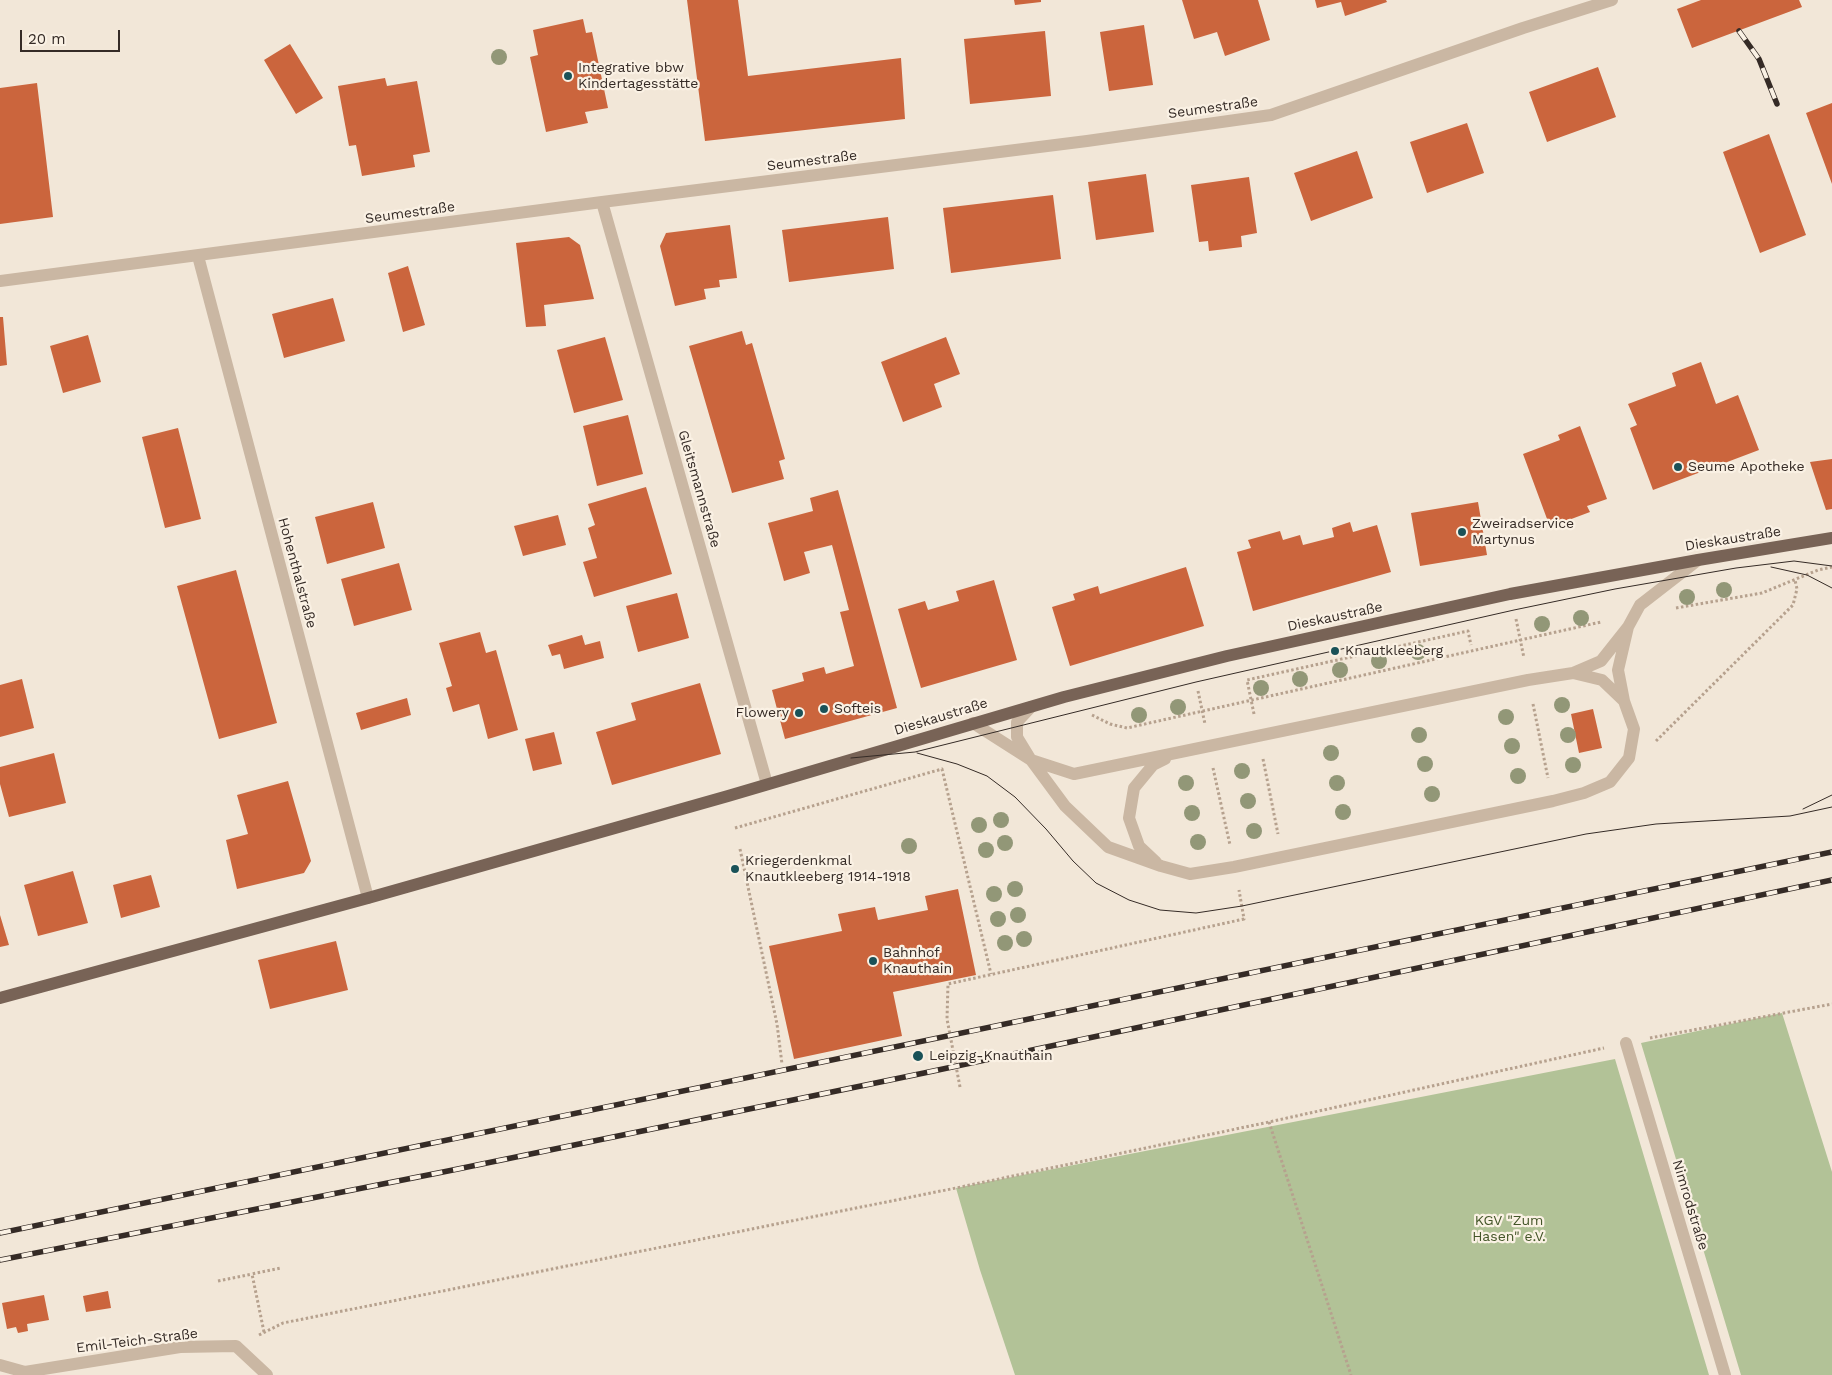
<!DOCTYPE html>
<meta charset="utf-8">
<style>
body{margin:0}
#map{position:relative;width:1832px;height:1375px;overflow:hidden;background:#f2e7d8;font-family:"Work Sans",sans-serif}
canvas{display:block}
.scale{position:absolute;left:20px;top:30px;width:100px;height:22px;box-sizing:border-box;border:2px solid #352b26;border-top:0;padding-left:6px;font-size:15px;line-height:18px;white-space:nowrap;color:#352b26;-webkit-text-stroke:4px #faf1e4;paint-order:stroke}
</style>
<div id="map">
<canvas width="1832" height="1375"></canvas>
<div class="scale">20 m</div>
</div>
<script>
const c = document.querySelector('canvas').getContext('2d');
c.lineJoin = 'round';
function fill(path, color) {
  c.fillStyle = color;
  c.fill(path, 'evenodd');
}
function toPath(rows) {
  const path = new Path2D();
  for (const r of rows) {
    path.moveTo(r[0], r[1]);
    for (let i = 2; i < r.length; i += 2) path.lineTo(r[i], r[i + 1]);
  }
  return path;
}
function stroke(path, color, width, dash) {
  c.strokeStyle = color;
  c.lineWidth = width;
  c.lineCap = dash ? 'butt' : 'round';
  c.setLineDash(dash || []);
  c.stroke(path);
}
function drawText(font, color, halo, rows, align = 'center') {
  c.font = font + ' "Work Sans",sans-serif';
  c.lineWidth = 4.5;
  c.setLineDash([]);
  c.textBaseline = 'middle';
  c.strokeStyle = halo;
  c.fillStyle = color;
  for (const [text, x, y, turn = 0] of rows) {
    c.save();
    c.translate(x, y);
    c.rotate((+turn || 0) * Math.PI / 180);
    c.textAlign = isNaN(turn) ? turn : align;
    if (halo) c.strokeText(text, 0, 0);
    c.fillText(text, 0, 0);
    c.restore();
  }
}
fill(toPath([
 [1782,1013,1832,1172,1832,1375,1741,1375,1641,1043],
 [1615,1059,1709,1375,1015,1375,980,1270,956,1188]
]), '#b2c297');
fill(toPath([
 [687,0,738,0,748,76,901,58,905,119,705,141],
 [1014,0,1041,0,1041,2,1015,5],
 [1182,0,1258,0,1270,40,1225,56,1217,32,1194,39],
 [1315,0,1386,0,1387,2,1345,16,1341,2,1317,8],
 [1701,0,1799,0,1802,7,1692,48,1677,9],
 [583,19,586,33,592,32,608,108,585,112,588,123,546,132,530,57,538,55,533,30],
 [1144,25,1153,85,1109,91,1100,32],
 [1045,31,1051,96,970,104,964,39],
 [290,44,323,98,296,114,264,60],
 [1598,67,1616,117,1547,142,1529,92],
 [385,78,387,86,417,81,430,152,413,155,415,167,362,176,356,145,349,146,338,86],
 [37,83,53,217,0,224,0,88],
 [1832,103,1832,184,1806,113],
 [1467,123,1484,173,1427,193,1410,142],
 [1769,134,1806,235,1760,253,1723,152],
 [1357,151,1373,198,1311,221,1294,173],
 [1146,174,1154,232,1096,240,1088,182],
 [1249,177,1257,233,1241,236,1242,247,1209,251,1208,241,1199,242,1191,185],
 [1053,195,1061,259,951,273,943,208],
 [888,217,894,269,789,282,782,230],
 [730,225,737,278,719,280,720,287,704,289,706,299,675,306,660,246,666,233],
 [569,237,580,245,594,299,544,305,546,326,526,327,516,243],
 [408,266,425,325,403,332,388,273],
 [333,298,345,341,284,358,272,314],
 [0,317,3,317,7,365,0,366],
 [742,331,746,345,752,343,785,459,779,461,784,479,732,493,689,346],
 [88,335,101,382,63,393,50,346],
 [605,337,623,400,574,413,557,350],
 [946,337,960,374,934,384,942,407,903,422,881,362],
 [1701,362,1716,404,1738,395,1759,450,1653,490,1630,428,1637,425,1628,404,1676,386,1672,373],
 [628,415,643,474,597,486,583,426],
 [1580,426,1607,499,1587,506,1590,512,1550,527,1523,454,1560,440,1558,435],
 [178,428,201,519,165,528,142,437],
 [1832,459,1832,509,1826,510,1810,462],
 [646,487,672,574,594,597,583,562,597,558,588,528,595,525,588,504],
 [838,490,897,708,785,739,772,690,804,681,802,673,824,667,826,674,854,666,840,612,849,610,832,545,804,552,810,573,784,581,768,523,813,511,810,498],
 [373,502,385,548,327,564,315,517],
 [1478,502,1487,555,1420,566,1411,513],
 [558,515,566,545,523,556,514,526],
 [1350,522,1353,532,1377,525,1391,572,1253,611,1237,552,1251,548,1248,540,1280,531,1283,540,1300,535,1303,545,1334,537,1332,528],
 [399,563,412,610,354,626,341,579],
 [1186,567,1204,626,1070,666,1052,607,1075,600,1073,594,1098,586,1100,594],
 [236,570,277,723,219,739,177,586],
 [994,580,1017,660,921,688,898,609,925,601,928,610,959,601,956,591],
 [677,593,689,638,638,652,626,606],
 [480,632,486,653,496,650,518,730,488,739,479,704,453,712,446,688,452,686,439,643],
 [582,635,585,645,600,641,604,658,564,669,560,654,552,656,548,645],
 [22,679,34,728,0,737,0,685],
 [700,683,721,754,612,785,596,732,636,720,631,703],
 [407,698,411,715,361,730,356,713],
 [1593,709,1602,748,1579,753,1571,714],
 [554,732,562,764,533,771,525,739],
 [54,753,66,803,9,817,0,784,0,767],
 [288,781,311,861,304,873,237,889,226,840,248,834,237,795],
 [73,871,88,923,38,936,24,885],
 [151,875,160,907,121,918,113,885],
 [958,889,976,975,893,992,902,1036,794,1059,769,946,842,931,838,914,875,907,878,920,928,910,925,896],
 [0,915,9,945,0,947],
 [336,941,348,990,270,1009,258,960],
 [108,1291,111,1308,86,1312,83,1296],
 [44,1295,49,1320,27,1324,28,1331,18,1333,16,1327,7,1329,2,1303]
]), '#cb653d');
stroke(toPath([
 [1676,608,1762,593,1818,570,1832,567],
 [1516,619,1524,658],
 [1198,691,1205,724],
 [1533,704,1548,778],
 [1254,714,1247,680,1468,631,1471,645],
 [1092,715,1110,724,1127,728,1601,622],
 [1656,741,1793,605,1797,589,1795,580],
 [1263,759,1278,834],
 [1213,768,1230,845],
 [735,828,942,769,991,974],
 [740,849,777,1024,782,1064],
 [1650,1038,1832,1004],
 [960,1087,947,1019,948,984,1244,919,1239,890],
 [1269,1122,1351,1375],
 [218,1281,252,1274],
 [264,1332,252,1274,281,1268],
 [259,1335,283,1323,956,1188,1269,1122,1604,1048]
]), '#b6a18e', 3, [2.5, 2.5]);
stroke(toPath([
 [602,202,767,784],
 [198,256,368,898],
 [0,281,602,202,1087,141,1271,115,1523,28,1612,0],
 [1573,673,1602,680,1624,701],
 [1031,707,1017,722,1017,737,1031,760,1065,806,1108,847,1161,866,1190,874,1234,867,1553,801,1584,793,1610,782,1629,758,1634,729,1624,701,1618,670,1628,627],
 [973,723,1031,760,1074,774,1528,680,1573,673,1601,661,1628,627,1640,605,1698,560],
 [1156,862,1139,846,1129,818,1134,788,1153,765,1165,759],
 [1626,1043,1725,1375],
 [0,1365,25,1372,180,1347,236,1346,267,1375]
]), '#cab7a3', 12);
stroke(toPath([
 [0,998,368,898,728,796,1064,697,1227,656,1510,594,1698,560,1832,538]
]), '#786356', 12);
stroke(toPath([
 [1771,567,1807,575,1832,588],
 [917,753,957,764,987,776,1015,797,1046,829,1073,861,1096,883,1129,900,1160,910,1196,913,1242,906,1586,834,1656,824,1790,816,1832,807],
 [851,758,915,752,1196,682,1514,610,1615,589,1736,568,1794,561,1832,566],
 [1803,809,1832,795]
]), '#352b26', 1);
const rail = toPath([
 [1739,31,1759,59,1777,104],
 [0,1233,1832,852],
 [0,1260,448,1171,924,1073,1832,880]
]);
stroke(rail, '#352b26', 5.5);
stroke(rail, '#faf1e4', 4, [11]);
c.fillStyle = '#929777';
for (const [x, y] of [
 [499,57],
 [1724,590],
 [1687,597],
 [1581,618],
 [1542,624],
 [1418,652],
 [1379,661],
 [1340,670],
 [1300,679],
 [1261,688],
 [1562,705],
 [1178,707],
 [1139,715],
 [1506,717],
 [1419,735],
 [1568,735],
 [1512,746],
 [1331,753],
 [1425,764],
 [1573,765],
 [1242,771],
 [1518,776],
 [1186,783],
 [1337,783],
 [1432,794],
 [1248,801],
 [1343,812],
 [1192,813],
 [1001,820],
 [979,825],
 [1254,831],
 [1198,842],
 [1005,843],
 [909,846],
 [986,850],
 [1015,889],
 [994,894],
 [1018,915],
 [998,919],
 [1024,939],
 [1005,943]
]) {
  c.beginPath();
  c.arc(x, y, 8, 0, 2 * Math.PI);
  c.fill();
}
for (const [x, y, r, color] of [
 [568,76,5,"#1a5258"],
 [1678,467,5,"#1a5258"],
 [1462,532,5,"#1a5258"],
 [1335,651,5,"#1a5258"],
 [824,709,5,"#1a5258"],
 [799,713,5,"#1a5258"],
 [735,869,5,"#1a5258"],
 [873,961,5,"#1a5258"],
 [918,1056,6,"#1a5258"]
]) {
  const dot = new Path2D();
  dot.arc(x, y, r, 0, 2 * Math.PI);
  c.fillStyle = color;
  c.fill(dot);
  stroke(dot, '#faf1e4', 2);
}
drawText('14px', '#352b26', '#faf1e4', [
 ["Integrative bbw",578,68],
 ["Kindertagesstätte",578,84],
 ["Seume Apotheke",1688,467],
 ["Zweiradservice",1472,524],
 ["Martynus",1472,540],
 ["Knautkleeberg",1345,651],
 ["Softeis",834,709],
 ["Flowery",789,713,"right"],
 ["Kriegerdenkmal",745,861],
 ["Knautkleeberg 1914-1918",745,877],
 ["Bahnhof",883,953],
 ["Knauthain",883,969],
 ["Leipzig-Knauthain",929,1056]
], 'left');
drawText('14px', '#352b26', '#faf1e4', [
 ["Seumestraße",1213,108,-8],
 ["Seumestraße",812,161,-7],
 ["Seumestraße",410,213,-8],
 ["Gleitsmannstraße",699,489,74],
 ["Dieskaustraße",1733,539,-9],
 ["Hohenthalstraße",297,573,75],
 ["Dieskaustraße",1335,617,-12],
 ["Dieskaustraße",941,717,-17],
 ["Nimrodstraße",1690,1205,73],
 ["Emil-Teich-Straße",137,1341,-7]
]);
drawText('14px', '#435528', '#faf1e4', [
 ["KGV \"Zum",1509,1221],
 ["Hasen\" e.V.",1509,1237]
]);
</script>
